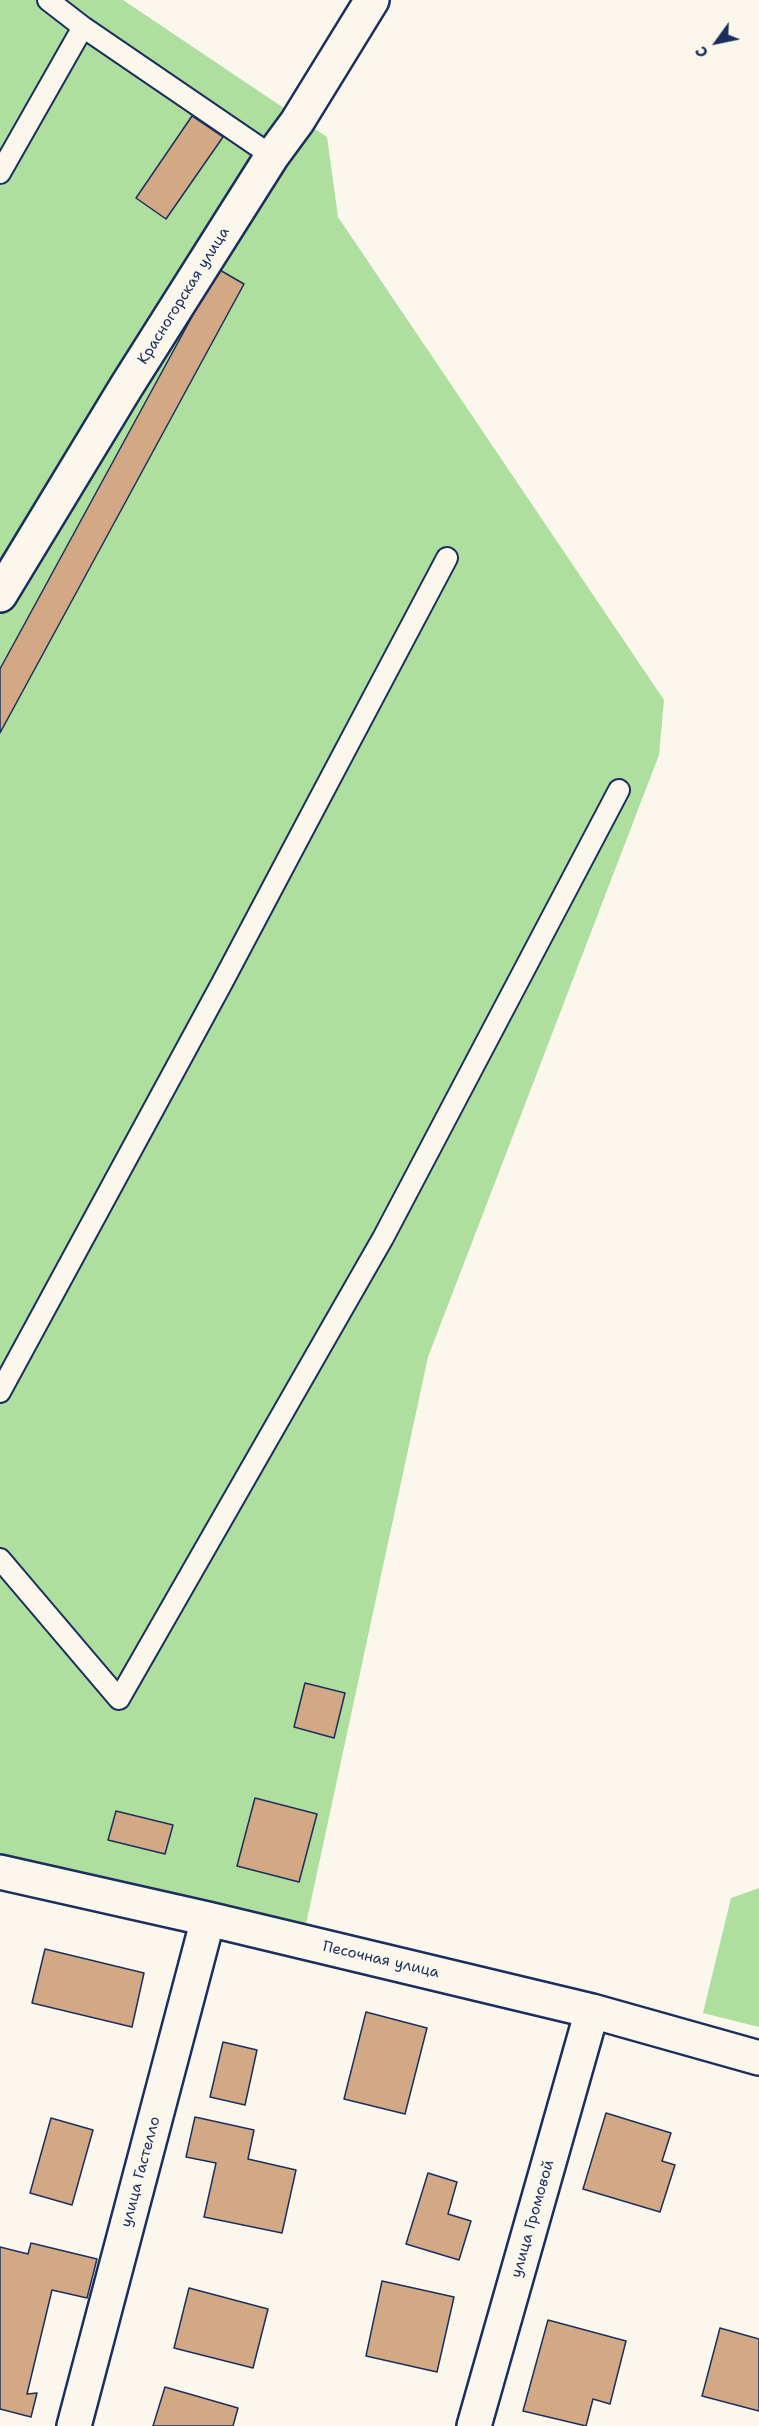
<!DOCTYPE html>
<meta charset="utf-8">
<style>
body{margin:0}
#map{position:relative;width:759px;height:2426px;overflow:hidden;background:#fbf7ec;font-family:"Shantell Sans",sans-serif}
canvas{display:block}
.north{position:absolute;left:687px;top:12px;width:60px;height:60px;-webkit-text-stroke:4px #fbf7ec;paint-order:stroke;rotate:237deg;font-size:16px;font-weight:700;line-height:24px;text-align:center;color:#1b2f5e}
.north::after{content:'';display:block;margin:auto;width:21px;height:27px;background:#1b2f5e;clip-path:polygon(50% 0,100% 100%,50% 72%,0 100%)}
</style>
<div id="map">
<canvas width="759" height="2426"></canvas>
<div class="north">С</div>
</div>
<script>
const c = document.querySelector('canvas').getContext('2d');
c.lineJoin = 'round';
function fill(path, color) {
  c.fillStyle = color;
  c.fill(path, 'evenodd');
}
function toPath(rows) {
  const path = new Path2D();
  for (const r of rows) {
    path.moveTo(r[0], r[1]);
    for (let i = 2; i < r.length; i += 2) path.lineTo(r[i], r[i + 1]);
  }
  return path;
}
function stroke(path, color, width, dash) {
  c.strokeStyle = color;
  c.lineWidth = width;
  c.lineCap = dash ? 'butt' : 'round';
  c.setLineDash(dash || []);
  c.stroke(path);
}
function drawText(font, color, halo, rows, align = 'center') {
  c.font = font + ' "Shantell Sans",sans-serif';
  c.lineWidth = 6;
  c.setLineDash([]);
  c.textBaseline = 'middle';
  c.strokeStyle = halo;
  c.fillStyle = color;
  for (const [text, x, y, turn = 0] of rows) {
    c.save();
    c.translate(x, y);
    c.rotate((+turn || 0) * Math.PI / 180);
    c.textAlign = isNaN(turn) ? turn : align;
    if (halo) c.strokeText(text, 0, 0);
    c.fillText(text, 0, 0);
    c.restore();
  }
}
fill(toPath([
 [0,0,123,0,327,137,338,217,664,700,659,755,428,1357,300,1952,0,1878],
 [759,1888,759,2027,703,2013,731,1898]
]), '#aedf9f');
const building = toPath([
 [192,116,223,137,166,219,136,198,192,116],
 [218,269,244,284,0,733,0,669,218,269],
 [305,1683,345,1693,334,1738,294,1727,305,1683],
 [255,1798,317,1814,299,1882,237,1866,255,1798],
 [116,1811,173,1825,165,1854,108,1840,116,1811],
 [45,1949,144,1973,132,2027,32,2003,45,1949],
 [366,2012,427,2028,405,2114,344,2099,366,2012],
 [223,2042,257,2050,245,2105,210,2097,223,2042],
 [606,2113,671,2133,662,2161,675,2165,660,2212,583,2189,606,2113],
 [195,2117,254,2130,248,2159,296,2170,282,2233,204,2217,216,2163,186,2157,195,2117],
 [51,2118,93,2130,72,2205,30,2193,51,2118],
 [428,2173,457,2182,448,2214,471,2221,459,2260,406,2244,428,2173],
 [31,2243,97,2259,87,2298,52,2290,27,2394,37,2393,31,2417,0,2409,0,2247,28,2254,31,2243],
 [382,2281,454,2297,437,2372,366,2356,382,2281],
 [189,2288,268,2309,253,2368,174,2348,189,2288],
 [548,2320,626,2341,610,2404,593,2399,586,2426,523,2411,548,2320],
 [720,2328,759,2339,759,2411,702,2396,720,2328],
 [165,2387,238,2408,233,2426,153,2426,165,2387]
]);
fill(building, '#d2a984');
stroke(building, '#1b2f5e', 1.5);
const service = toPath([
 [48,0,83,27,272,156],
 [0,173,83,27],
 [0,1392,222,983,447,558],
 [0,1559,119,1699,383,1238,619,790]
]);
const minor = toPath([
 [0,595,126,387,272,156,297,122,372,0],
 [0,1872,208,1919,592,2011,759,2058],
 [74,2426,208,1919],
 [474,2426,592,2011]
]);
stroke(service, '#1b2f5e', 24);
stroke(minor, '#1b2f5e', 38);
stroke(service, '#fbf7ec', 20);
stroke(minor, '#fbf7ec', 33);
drawText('15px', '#1b2f5e', '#fbf7ec', [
 ["Красногорская улица",184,296,-58],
 ["Песочная улица",381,1960,13],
 ["улица Гастелло",141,2172,-75],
 ["улица Громовой",533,2219,-74]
]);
</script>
